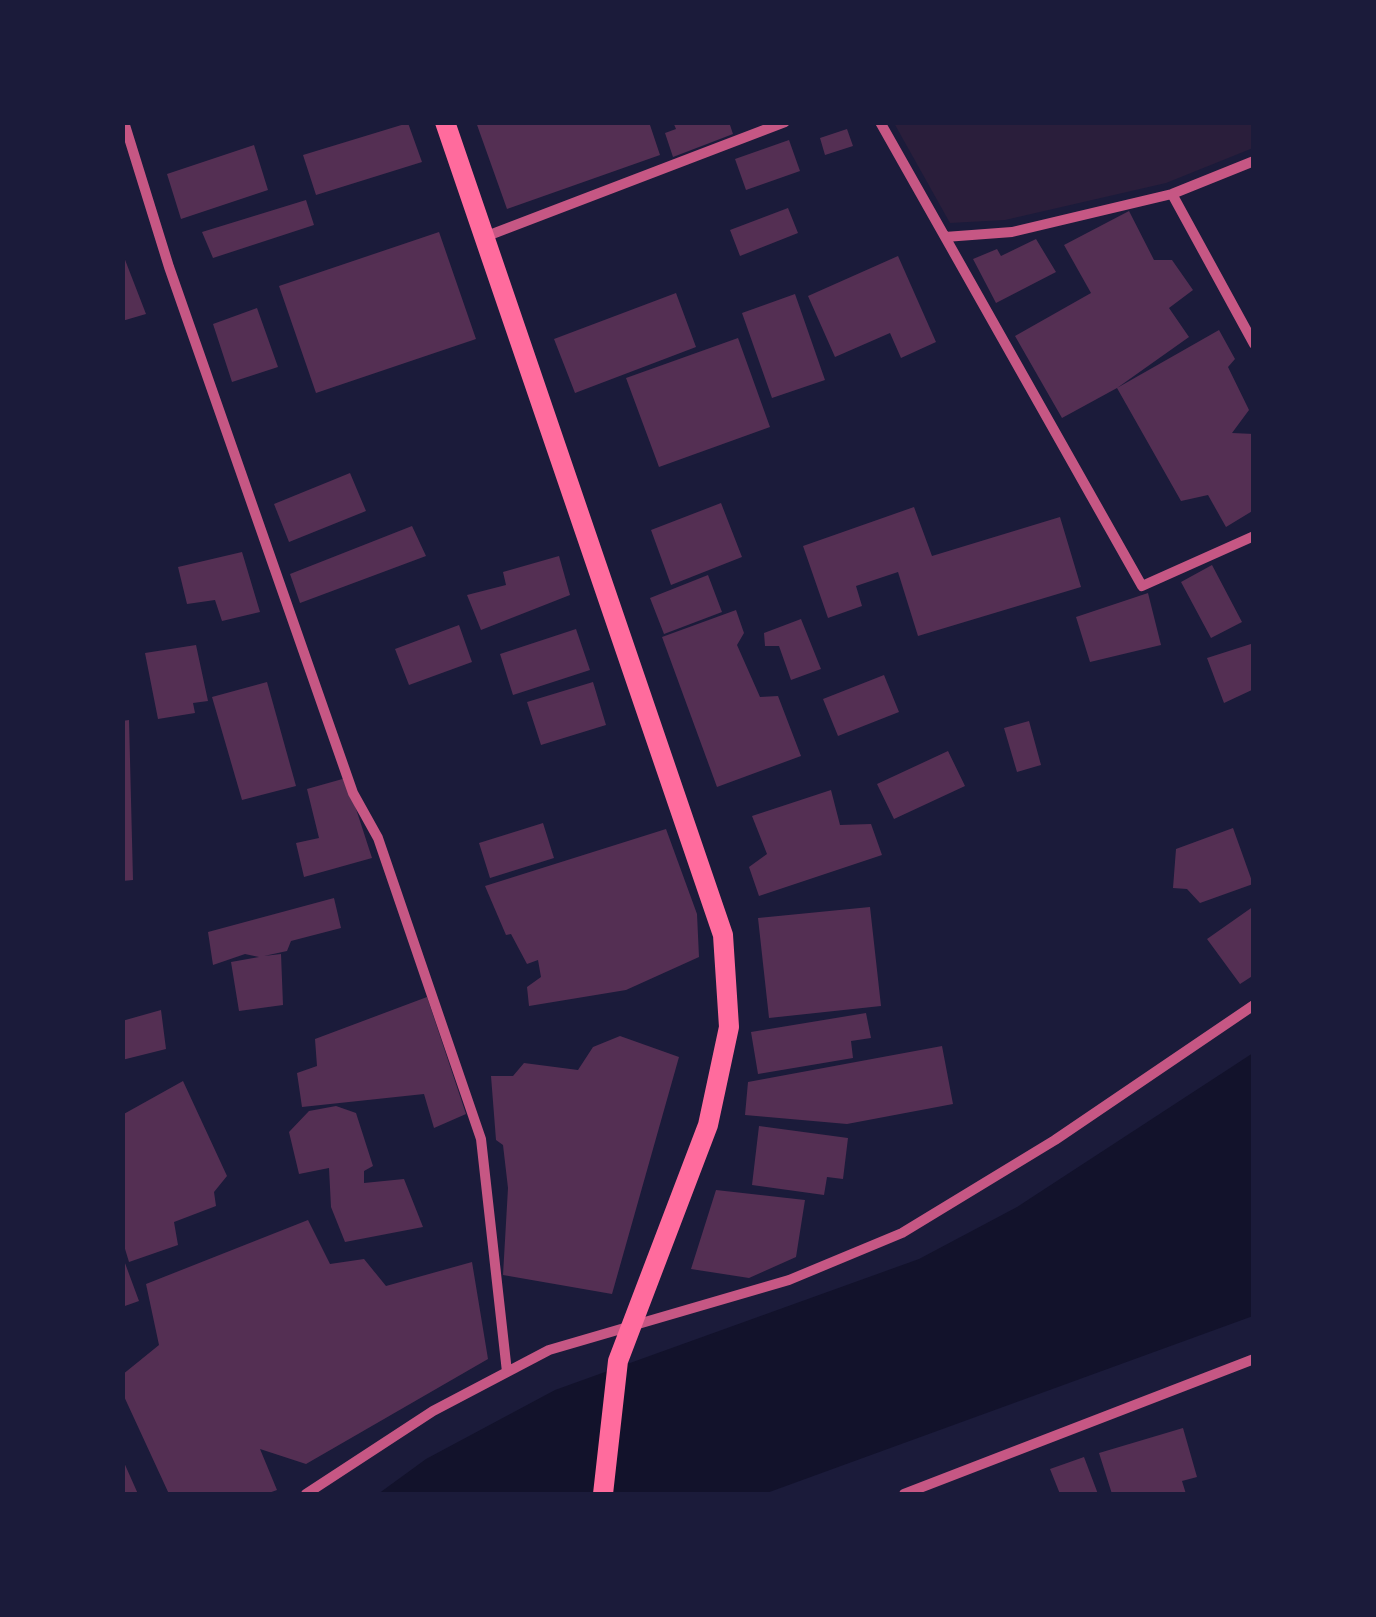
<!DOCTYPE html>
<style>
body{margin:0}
#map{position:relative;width:1376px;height:1617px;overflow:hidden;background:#1b1b3a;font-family:"Titillium Web",sans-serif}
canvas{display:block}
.frame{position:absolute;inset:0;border:125px solid #1b1b3a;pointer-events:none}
</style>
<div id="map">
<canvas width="1376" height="1617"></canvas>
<div class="frame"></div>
</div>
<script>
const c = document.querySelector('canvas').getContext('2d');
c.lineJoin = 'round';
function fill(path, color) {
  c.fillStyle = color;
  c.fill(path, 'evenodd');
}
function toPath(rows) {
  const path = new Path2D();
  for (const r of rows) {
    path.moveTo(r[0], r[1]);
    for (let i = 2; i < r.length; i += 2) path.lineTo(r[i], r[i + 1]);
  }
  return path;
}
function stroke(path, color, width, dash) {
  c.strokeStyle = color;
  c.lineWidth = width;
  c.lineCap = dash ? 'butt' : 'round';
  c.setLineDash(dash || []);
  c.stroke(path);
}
fill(toPath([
 [894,123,1253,123,1253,148,1166,183,1005,220,950,223]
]), '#2a1e3b');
fill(toPath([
 [1253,1053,1253,1316,764,1494,378,1494,426,1459,555,1390,919,1259,1017,1207]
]), '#12122b');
fill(toPath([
 [476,122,649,122,660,155,507,209],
 [673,122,729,122,733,134,673,157,665,133,676,129],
 [408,123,422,162,316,195,303,155],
 [847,129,853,146,825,155,820,138],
 [789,140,800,171,746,190,735,159],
 [254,145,268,190,181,219,167,174],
 [306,200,314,225,213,258,202,232],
 [788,208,798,233,740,256,730,230],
 [1129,211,1154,260,1172,260,1193,290,1169,308,1189,337,1117,388,1062,418,1015,336,1091,293,1064,245],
 [439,232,476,339,316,393,279,286],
 [1036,239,1056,272,996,303,973,259,997,249,1001,256],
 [122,252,146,314,122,321],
 [898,256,936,342,901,358,890,333,835,357,808,296],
 [676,293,696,347,575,393,554,339],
 [795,294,825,380,772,398,742,313],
 [257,308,278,367,232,382,213,324],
 [1219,330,1235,359,1228,367,1249,410,1232,433,1254,434,1254,510,1226,527,1208,495,1181,501,1117,388],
 [738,338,770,427,659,467,626,378],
 [350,473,366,511,289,542,274,504],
 [721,503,742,557,671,585,651,530],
 [914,507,932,556,1060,517,1081,587,918,636,898,572,856,586,862,606,828,618,803,546],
 [412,526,426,556,300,603,290,574],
 [242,552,260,612,222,621,215,600,187,604,178,567],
 [559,556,570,595,481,630,467,595,506,585,503,572],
 [1212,565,1242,622,1211,638,1181,582],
 [708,575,722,612,664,634,650,598],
 [1148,593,1161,645,1090,662,1076,617],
 [736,610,744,633,737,645,760,697,778,696,801,756,717,787,662,637],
 [801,619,821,669,791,680,779,646,765,646,764,633],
 [459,625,472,662,409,685,395,649],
 [576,629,590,670,513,695,500,654],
 [1254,643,1254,689,1224,703,1207,658],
 [196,645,208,701,193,703,195,713,158,719,145,653],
 [884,675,899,712,838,736,823,699],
 [267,682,296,786,242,800,212,697],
 [593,682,606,725,541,745,527,702],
 [129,720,133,880,122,881,122,721],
 [1029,721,1041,765,1017,772,1004,728],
 [948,751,965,786,894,819,877,784],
 [346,778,372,858,304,877,296,843,319,838,307,789],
 [831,790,840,825,871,824,882,855,759,896,749,867,767,854,752,816],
 [543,823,554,858,490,878,479,843],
 [1233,828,1253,884,1200,903,1187,889,1173,888,1176,849],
 [666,829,697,914,699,957,626,990,529,1006,527,987,541,977,538,960,527,964,511,934,506,935,485,886],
 [334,898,341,928,291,941,287,951,264,956,281,954,283,1005,239,1011,231,962,259,957,245,954,213,965,208,932],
 [1254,906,1254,975,1240,984,1207,939],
 [870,907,881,1006,769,1018,758,918],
 [427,997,466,1114,434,1128,424,1094,302,1107,297,1073,317,1066,315,1039],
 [161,1010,166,1049,122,1060,122,1021],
 [866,1013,871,1038,851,1041,853,1058,758,1074,751,1032],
 [620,1036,679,1057,612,1294,503,1275,508,1188,503,1145,496,1140,491,1076,513,1076,524,1063,578,1070,593,1047],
 [942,1046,953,1104,847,1124,745,1115,748,1082],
 [183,1081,227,1176,214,1192,216,1206,174,1222,178,1245,129,1262,122,1239,122,1115],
 [336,1106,356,1113,373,1166,364,1171,364,1183,404,1179,423,1227,345,1242,331,1207,329,1168,299,1174,289,1132,309,1111],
 [759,1126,848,1138,843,1179,827,1177,824,1195,752,1185],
 [716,1190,805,1200,796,1257,749,1278,691,1269],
 [308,1220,330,1264,364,1259,386,1286,472,1262,488,1359,306,1464,260,1449,277,1490,266,1494,169,1494,122,1392,122,1375,159,1345,146,1284],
 [122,1255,139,1301,122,1307],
 [1183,1428,1197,1477,1182,1481,1186,1494,1112,1494,1099,1453],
 [1084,1457,1098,1494,1060,1494,1050,1469],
 [122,1458,138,1494,122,1494]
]), '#542f53');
stroke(toPath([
 [124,122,169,267,353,793,378,838,481,1139,507,1372],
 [880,122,945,237,1012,232,1172,194,1254,161],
 [1172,194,1254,344],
 [487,236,785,122],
 [945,237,1142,586,1254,536],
 [306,1494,433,1411,549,1350,789,1280,902,1233,1055,1140,1254,1005],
 [904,1494,1254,1359]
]), '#c65784', 10);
stroke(toPath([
 [445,122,723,935,729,1027,708,1125,618,1361,603,1494]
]), '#ff6b9d', 20);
</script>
